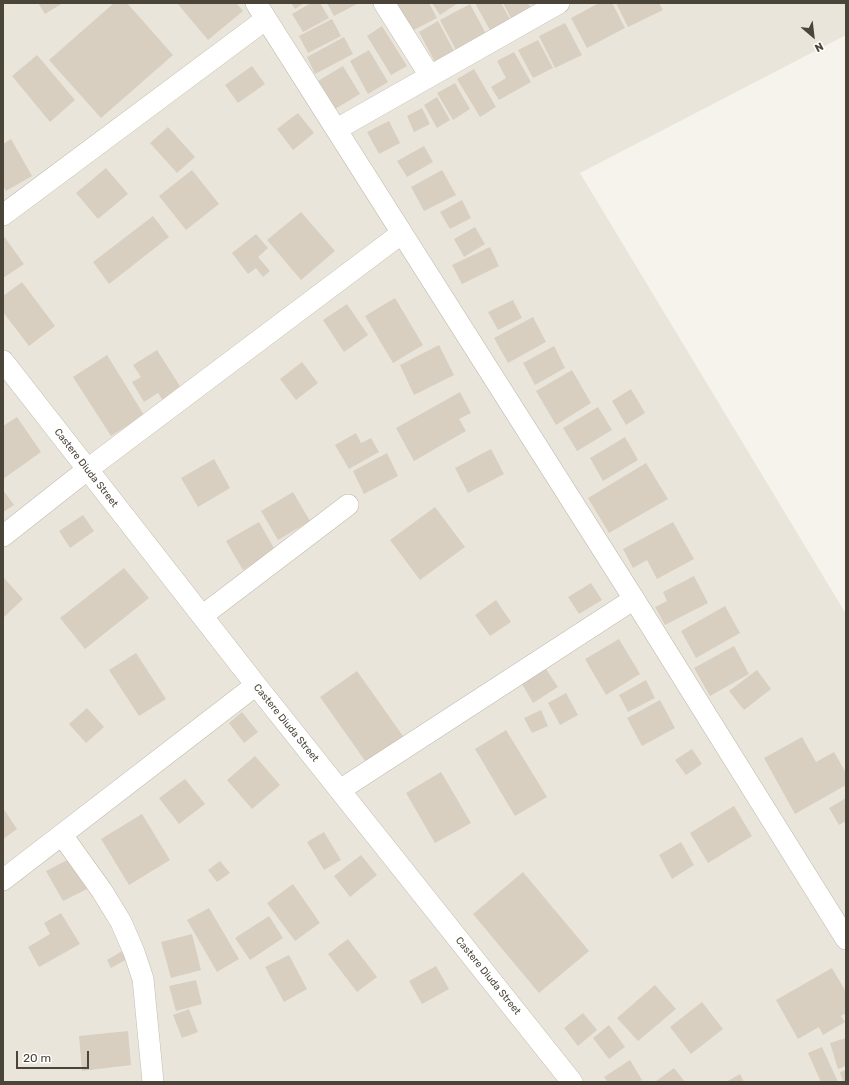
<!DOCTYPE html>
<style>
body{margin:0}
#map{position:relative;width:849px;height:1085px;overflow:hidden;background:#f6f3ec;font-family:Rubik,sans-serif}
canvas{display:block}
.frame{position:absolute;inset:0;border:4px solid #4b4439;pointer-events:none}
.north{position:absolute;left:793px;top:16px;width:40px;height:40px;-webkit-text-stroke:3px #fff;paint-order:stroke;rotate:152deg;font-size:11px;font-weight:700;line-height:16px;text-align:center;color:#4b4439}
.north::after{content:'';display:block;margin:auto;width:14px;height:18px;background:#4b4439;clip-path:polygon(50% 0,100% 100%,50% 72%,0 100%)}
.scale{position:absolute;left:16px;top:1051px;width:73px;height:18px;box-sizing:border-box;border:2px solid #4b4439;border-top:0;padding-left:5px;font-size:12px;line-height:14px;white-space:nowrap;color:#4b4439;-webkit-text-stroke:3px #fff;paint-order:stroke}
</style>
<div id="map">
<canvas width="849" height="1085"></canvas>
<div class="frame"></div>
<div class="north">N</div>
<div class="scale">20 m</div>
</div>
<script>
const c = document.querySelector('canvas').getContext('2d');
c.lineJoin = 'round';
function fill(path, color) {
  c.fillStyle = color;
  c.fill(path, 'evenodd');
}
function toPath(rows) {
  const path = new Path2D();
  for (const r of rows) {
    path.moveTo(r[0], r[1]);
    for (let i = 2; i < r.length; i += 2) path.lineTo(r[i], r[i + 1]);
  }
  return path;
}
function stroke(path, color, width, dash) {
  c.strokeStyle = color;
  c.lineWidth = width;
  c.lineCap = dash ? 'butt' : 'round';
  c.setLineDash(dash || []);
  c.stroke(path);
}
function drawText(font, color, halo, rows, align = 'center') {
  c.font = font + ' Rubik,sans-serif';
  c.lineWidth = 3.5;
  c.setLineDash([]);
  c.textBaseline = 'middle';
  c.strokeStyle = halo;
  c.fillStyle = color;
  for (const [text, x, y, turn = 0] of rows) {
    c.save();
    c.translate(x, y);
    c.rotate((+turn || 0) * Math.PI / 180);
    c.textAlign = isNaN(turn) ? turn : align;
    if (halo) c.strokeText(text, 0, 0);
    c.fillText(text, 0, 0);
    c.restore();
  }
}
fill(toPath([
 [3,3,846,3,846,35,580,173,846,614,846,1082,3,1082]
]), '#eae5da');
fill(toPath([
 [38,3,63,3,45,14],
 [114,3,127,3,173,55,101,118,49,60],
 [177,3,236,3,243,11,208,40],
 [291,3,304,3,295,9],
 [311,3,320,3,329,18,303,32,292,14],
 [327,3,359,3,334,16],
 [395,3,429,3,437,18,410,32],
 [432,3,458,3,440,15],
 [475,3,501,3,511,21,491,32],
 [503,3,528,3,530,7,511,18],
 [599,3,612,3,625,28,587,48,571,18],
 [616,3,659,3,663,10,628,27],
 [470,4,486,34,456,50,440,20],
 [332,19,341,36,308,53,299,36],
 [438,21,454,51,435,62,419,32],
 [565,23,582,55,555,68,539,36],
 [382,26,407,66,391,75,367,36],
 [344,37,353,54,315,74,307,57],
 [538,40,553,68,533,78,518,50],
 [369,50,388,82,368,94,350,61],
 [514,52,531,82,499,100,491,87,506,78,497,61],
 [37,55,75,100,50,122,12,76],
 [252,66,265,84,238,103,225,85],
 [343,66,360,94,335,109,318,81],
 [474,69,496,107,480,117,457,79],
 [455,83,470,109,453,120,437,93],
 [437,97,450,120,437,128,424,105],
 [422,108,430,124,414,132,407,116],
 [298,113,314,133,293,150,277,129],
 [389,121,400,143,379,154,367,132],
 [168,127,195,157,177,173,150,143],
 [11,139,32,176,6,191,3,186,3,144],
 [424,146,433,162,407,177,397,161],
 [106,168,128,194,98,219,76,193],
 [192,170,219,204,186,230,159,196],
 [442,170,456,195,424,211,411,187],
 [462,200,471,218,450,229,440,212],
 [301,212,335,251,301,280,267,240],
 [153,216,169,237,109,284,93,262],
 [475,227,485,244,464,257,454,239],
 [256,234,268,248,258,257,270,271,263,277,256,268,248,274,232,253],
 [3,235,24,264,3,278],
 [490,247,499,266,462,284,452,265],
 [22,282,55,326,29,346,3,312,3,296],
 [395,298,423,345,393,363,365,316],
 [513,300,522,318,498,330,488,312],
 [347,304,368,335,344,352,323,320],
 [533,317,546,342,508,363,494,338],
 [439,345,454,375,414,395,400,365],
 [554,346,565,368,535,385,523,363],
 [157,350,183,391,164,402,158,393,144,402,132,382,141,377,133,365],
 [107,355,144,415,111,436,73,377],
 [302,362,318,383,296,400,280,379],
 [572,370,591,403,556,425,536,391],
 [631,389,645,413,626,425,612,401],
 [460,392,471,413,459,419,466,431,414,461,396,428],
 [598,407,612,430,577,451,563,428],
 [17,417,41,452,3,479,3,426],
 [356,433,361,443,371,438,379,452,349,469,335,445],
 [625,437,638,460,603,481,590,458],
 [491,449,504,474,468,493,455,468],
 [387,453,398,476,364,494,353,471],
 [214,459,230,488,198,507,181,478],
 [646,463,668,499,609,533,588,498],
 [3,490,14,505,3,512],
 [293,492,310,521,278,540,261,511],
 [435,507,465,547,420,580,390,540],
 [83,515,94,531,70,548,59,531],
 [259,522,275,550,243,570,226,541],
 [673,522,694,559,657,579,647,560,633,568,623,549],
 [124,568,149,598,85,649,60,618],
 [694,576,708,603,665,625,655,607,667,601,663,592],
 [3,577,23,599,3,618],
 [591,583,602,600,579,614,568,597],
 [496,600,511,622,490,636,475,615],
 [725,606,740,633,696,658,681,631],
 [619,639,640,674,606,695,585,659],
 [734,646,749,674,710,696,694,668],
 [136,653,166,699,139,716,109,670],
 [546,669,558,687,533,703,522,684],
 [757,670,771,689,744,710,729,691],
 [357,671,405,739,368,765,320,697],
 [646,680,655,698,628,712,619,695],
 [566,693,578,715,560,725,548,703],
 [660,700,675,728,642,746,627,718],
 [87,708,104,727,86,743,69,724],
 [541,710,548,726,532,733,524,718],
 [242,712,258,732,244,743,229,723],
 [506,730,547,797,515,816,475,749],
 [802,737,816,762,834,752,846,773,846,785,795,814,764,758],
 [692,749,702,764,686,775,675,760],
 [255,756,280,785,252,809,227,780],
 [441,772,471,823,435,843,406,793],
 [185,779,205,804,179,824,159,798],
 [846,798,846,821,839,825,829,808],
 [734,806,752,836,708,863,690,833],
 [3,808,17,829,3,839],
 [142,814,170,860,129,885,101,839],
 [324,832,341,860,324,870,307,842],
 [681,842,694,865,672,879,659,855],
 [361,855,377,875,350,897,334,876],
 [71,858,87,889,63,901,46,871],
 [220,861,230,873,217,882,208,870],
 [523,872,589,951,539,993,473,914],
 [293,884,320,923,295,941,267,903],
 [209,908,239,959,217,972,187,920],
 [61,913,80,944,39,967,28,947,50,934,44,923],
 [269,916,283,938,250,960,235,938],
 [192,934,201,970,171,978,161,942],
 [348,939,377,977,357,992,328,954],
 [122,951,127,959,111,968,107,960],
 [289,955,307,989,284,1002,265,967],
 [436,966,449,989,422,1004,409,981],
 [832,968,846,992,846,1013,841,1016,845,1022,823,1035,819,1027,798,1039,776,1000],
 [196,980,202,1004,176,1011,169,986],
 [655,985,676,1009,638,1041,617,1018],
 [702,1002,723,1029,691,1054,670,1027],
 [189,1009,198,1032,182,1038,173,1015],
 [583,1013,597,1030,578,1046,564,1028],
 [609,1025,625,1047,609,1059,593,1038],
 [128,1031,131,1065,82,1071,79,1036],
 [846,1038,846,1066,838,1069,830,1043],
 [822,1047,838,1082,821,1082,808,1053],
 [630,1060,642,1080,638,1082,608,1082,604,1077],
 [674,1068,685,1082,655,1082],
 [846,1070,846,1082,843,1082,840,1072],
 [740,1074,744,1082,726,1082]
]), '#d8cfc1');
const street = toPath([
 [256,3,634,599,846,939],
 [384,3,430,76],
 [337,129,559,3],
 [3,215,266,19],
 [3,361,256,685,572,1082],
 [3,536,88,469,402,233],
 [202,616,348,505],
 [340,790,634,599],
 [62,835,102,891,121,922,134,952,143,979,153,1082],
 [3,880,256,685]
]);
stroke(street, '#c2bbae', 22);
stroke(street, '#fff', 21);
drawText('10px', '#4b4439', '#fff', [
 ["Castere Diuda Street",86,468,52],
 ["Castere Diuda Street",286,723,51],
 ["Castere Diuda Street",488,976,51]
]);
</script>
